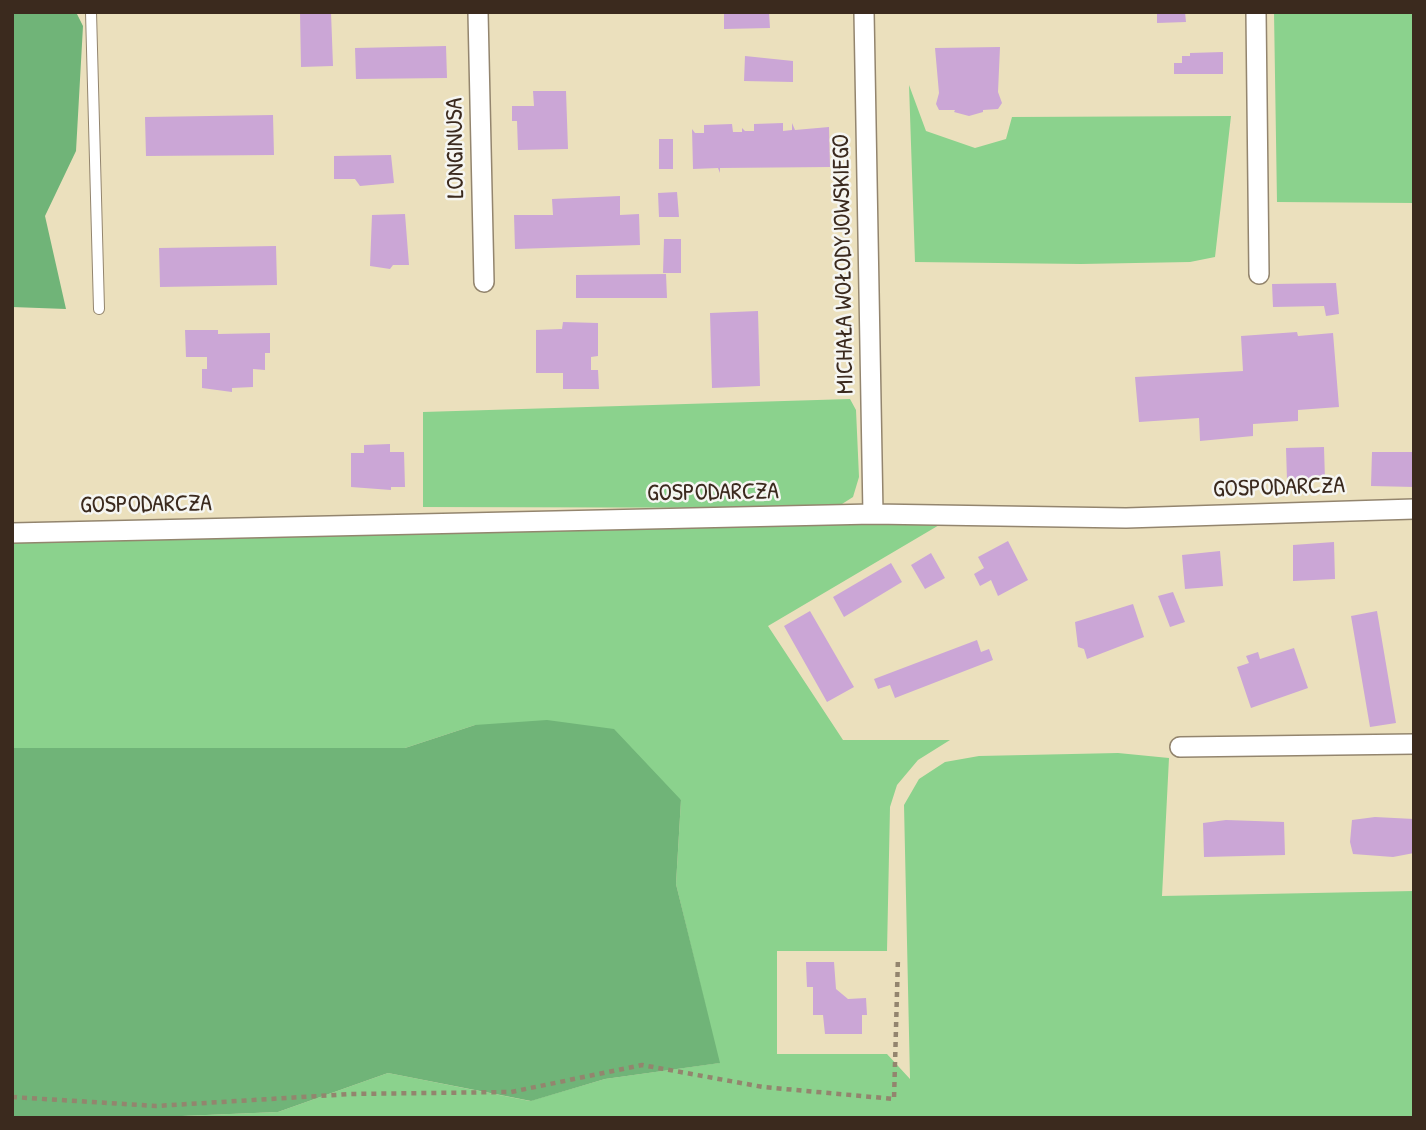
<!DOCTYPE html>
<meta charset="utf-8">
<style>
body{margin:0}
#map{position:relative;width:1426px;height:1130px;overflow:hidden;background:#ebe0bd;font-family:"Patrick Hand",sans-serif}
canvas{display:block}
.frame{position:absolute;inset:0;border:14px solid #3b2a1e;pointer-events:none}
</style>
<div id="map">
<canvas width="1426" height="1130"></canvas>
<div class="frame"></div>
</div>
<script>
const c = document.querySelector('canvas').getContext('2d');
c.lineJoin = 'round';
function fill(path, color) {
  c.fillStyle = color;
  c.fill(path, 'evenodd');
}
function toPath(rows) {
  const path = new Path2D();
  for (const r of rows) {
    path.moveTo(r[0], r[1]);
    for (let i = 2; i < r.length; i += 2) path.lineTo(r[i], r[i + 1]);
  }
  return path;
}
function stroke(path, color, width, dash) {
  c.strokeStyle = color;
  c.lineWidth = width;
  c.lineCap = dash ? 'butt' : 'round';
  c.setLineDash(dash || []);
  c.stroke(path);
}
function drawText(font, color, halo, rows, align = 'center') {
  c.font = font + ' "Patrick Hand",sans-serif';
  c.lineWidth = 5;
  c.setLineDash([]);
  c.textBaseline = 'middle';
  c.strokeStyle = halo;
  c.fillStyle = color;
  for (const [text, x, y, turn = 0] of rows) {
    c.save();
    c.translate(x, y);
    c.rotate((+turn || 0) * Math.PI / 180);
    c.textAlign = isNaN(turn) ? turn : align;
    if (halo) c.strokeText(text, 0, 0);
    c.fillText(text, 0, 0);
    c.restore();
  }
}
fill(toPath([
 [1274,12,1414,12,1414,203,1277,202],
 [909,85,926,131,975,148,1006,139,1012,117,1231,116,1215,257,1190,262,1081,264,915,262],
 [850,399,856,410,859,477,853,497,842,504,823,508,423,507,423,412],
 [946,521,768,626,843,740,950,740,918,760,897,785,890,807,887,951,777,951,777,1054,887,1054,910,1079,904,805,919,779,945,762,979,756,1118,753,1169,758,1162,896,1414,891,1414,1118,134,1118,278,1112,388,1073,530,1101,605,1079,719,1063,676,884,681,800,475,725,405,748,12,748,12,538]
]), '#8bd28d');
fill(toPath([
 [12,12,76,12,83,26,76,151,45,216,66,309,12,307],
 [547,720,614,729,681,800,676,884,720,1063,605,1079,531,1101,388,1073,278,1112,134,1118,12,1118,12,748,405,748,475,725]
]), '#70b478');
fill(toPath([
 [300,12,331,12,333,66,301,67],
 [724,12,769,12,770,28,724,29],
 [1157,12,1185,12,1186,22,1157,23],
 [446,46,447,78,356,79,355,48],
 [1000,47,998,92,1002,103,998,109,983,110,983,112,969,116,954,112,955,110,939,110,936,104,939,93,935,48],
 [1223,52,1223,74,1174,74,1174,63,1182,63,1182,56,1190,56,1190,53],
 [745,56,793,61,793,82,744,81],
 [533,91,566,91,568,149,518,150,517,121,512,121,512,106,534,106],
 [273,115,274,155,146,156,145,117],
 [783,123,783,131,792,130,792,123,795,130,829,127,830,167,720,168,720,173,718,168,693,169,692,129,695,133,704,133,704,125,732,124,733,132,742,132,742,128,745,131,754,131,754,124],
 [659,139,673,139,673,169,659,169],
 [391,155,394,183,360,186,355,179,334,179,334,156],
 [677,192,679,217,659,217,658,193],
 [620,196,620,215,639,214,640,245,515,249,514,215,553,215,552,199],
 [405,214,409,265,393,265,390,269,370,266,372,215],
 [664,239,681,239,681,273,663,273],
 [276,246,277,285,160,287,159,248],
 [666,274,667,298,576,298,576,275],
 [1336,283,1339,314,1326,316,1324,306,1273,307,1272,284],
 [758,311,760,386,712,388,710,313],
 [563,322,598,323,598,356,591,357,591,370,598,370,599,389,563,389,563,373,536,373,536,330,562,329],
 [185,330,218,330,218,334,270,333,270,353,265,353,265,370,253,369,253,387,232,388,232,392,202,388,202,369,207,369,207,357,186,357],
 [1297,332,1298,336,1333,333,1339,407,1298,410,1298,421,1253,424,1253,436,1200,441,1199,418,1139,422,1135,377,1243,371,1241,336],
 [390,444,390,452,404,452,405,487,391,487,391,490,351,487,351,453,364,453,364,445],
 [1324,447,1325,480,1287,480,1286,448],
 [1372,452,1414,452,1414,487,1371,486],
 [1008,541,1028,580,998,596,991,580,980,586,974,574,984,568,978,557],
 [1334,542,1335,579,1293,581,1293,545],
 [1220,551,1223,586,1185,589,1182,555],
 [931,553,945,578,925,589,911,565],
 [891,563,902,582,844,617,833,597],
 [1173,592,1185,622,1170,627,1158,596],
 [1133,604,1144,637,1087,659,1084,649,1078,647,1075,622],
 [810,611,854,687,827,702,784,626],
 [1377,611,1396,723,1370,727,1351,616],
 [977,640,981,652,989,649,993,660,895,698,890,685,878,689,874,679],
 [1294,648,1308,688,1251,708,1237,667,1249,663,1246,656,1258,652,1260,659],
 [1375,817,1414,819,1414,853,1393,857,1353,854,1350,842,1352,820],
 [1226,820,1284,822,1285,855,1204,857,1203,823],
 [806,962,834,962,836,989,848,999,866,998,867,1015,862,1015,862,1034,825,1034,823,1015,813,1015,813,987,807,987]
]), '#cba6d6');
const lane = toPath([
 [91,12,99,309]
]);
const street = toPath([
 [478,12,484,282],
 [864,12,873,514],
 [1256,12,1259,274],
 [12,533,873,514,1126,518,1414,509],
 [1180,747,1414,744]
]);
stroke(lane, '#93856e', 12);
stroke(street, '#93856e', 22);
stroke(toPath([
 [12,1097,156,1106,351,1094,511,1092,642,1065,763,1087,894,1099,898,957]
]), '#93856e', 4.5, [5, 5]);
stroke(lane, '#fff', 10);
stroke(street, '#fff', 19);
drawText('24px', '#3b2a1e', '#f6f6f2', [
 ["LONGINUSA",456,148,-91],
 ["MICHAŁA WOŁODYJOWSKIEGO",844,264,-91],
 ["GOSPODARCZA",1279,488,-2],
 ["GOSPODARCZA",713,493,-1],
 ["GOSPODARCZA",146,505,-1]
]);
</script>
